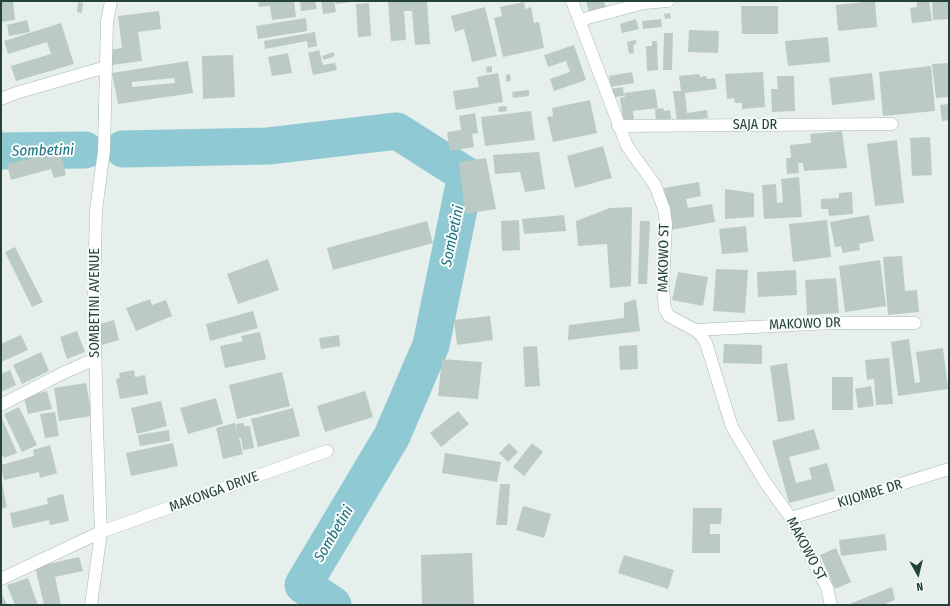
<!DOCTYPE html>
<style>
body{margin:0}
#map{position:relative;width:950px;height:606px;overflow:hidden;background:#e6efeb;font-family:"Fira Sans Condensed",sans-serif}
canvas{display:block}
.frame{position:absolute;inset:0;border:2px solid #24423a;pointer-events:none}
.north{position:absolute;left:898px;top:554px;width:40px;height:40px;-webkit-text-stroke:3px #f7fbf9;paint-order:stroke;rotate:172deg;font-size:11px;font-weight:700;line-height:16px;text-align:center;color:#24423a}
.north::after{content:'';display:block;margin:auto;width:14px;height:18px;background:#24423a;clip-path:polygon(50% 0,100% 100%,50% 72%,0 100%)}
</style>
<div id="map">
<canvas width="950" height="606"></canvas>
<div class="frame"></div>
<div class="north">N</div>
</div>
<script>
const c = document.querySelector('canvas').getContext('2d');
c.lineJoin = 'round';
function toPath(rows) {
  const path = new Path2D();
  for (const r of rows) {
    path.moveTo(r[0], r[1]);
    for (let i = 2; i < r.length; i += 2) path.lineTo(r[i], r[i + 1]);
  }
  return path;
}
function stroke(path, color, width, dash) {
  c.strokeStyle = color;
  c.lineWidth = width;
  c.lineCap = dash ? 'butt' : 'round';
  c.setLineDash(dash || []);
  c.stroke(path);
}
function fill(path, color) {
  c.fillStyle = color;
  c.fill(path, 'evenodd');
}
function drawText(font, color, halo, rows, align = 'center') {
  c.font = font + ' "Fira Sans Condensed",sans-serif';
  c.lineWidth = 4;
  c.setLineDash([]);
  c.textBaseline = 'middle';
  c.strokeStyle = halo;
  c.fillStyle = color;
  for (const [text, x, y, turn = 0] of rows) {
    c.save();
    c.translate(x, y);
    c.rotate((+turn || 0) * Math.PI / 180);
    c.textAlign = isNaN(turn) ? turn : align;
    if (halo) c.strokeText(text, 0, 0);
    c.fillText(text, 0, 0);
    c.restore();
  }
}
stroke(toPath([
 [123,149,268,146,397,131,466,175,431,345,392,436,303,585,333,605],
 [1,151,85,150]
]), '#8ec9d4', 37);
fill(toPath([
 [1,1,13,1,15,20,1,22],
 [258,1,294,1,296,17,272,20,270,6,259,7],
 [300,1,315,1,317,9,301,11],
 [321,1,334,1,336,12,323,14],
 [335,1,351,1,351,2,336,4],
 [388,1,427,1,430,44,415,45,412,11,404,11,406,40,391,41],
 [586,1,604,1,606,8,589,12],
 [875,1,877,27,838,31,836,5],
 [917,1,929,1,932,21,912,23,910,8,917,7],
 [932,1,949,1,949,19,933,20],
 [78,2,83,3,82,13,77,12],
 [524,2,525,9,531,7,534,23,539,22,544,48,503,57,494,18,502,16,500,7],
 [369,3,371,36,358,37,356,4],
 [741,6,778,6,778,34,742,34],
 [485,7,497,56,472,62,464,29,455,32,451,16],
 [159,11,161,29,138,32,142,61,112,65,110,50,122,48,118,16],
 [670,13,671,18,665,19,664,14],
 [306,18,307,31,258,39,256,26],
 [636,19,639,29,622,33,620,24],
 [661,19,662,27,643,29,642,21],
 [27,20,30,32,9,36,7,25],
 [61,23,74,64,16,81,11,66,51,54,47,42,8,54,4,41],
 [689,30,719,31,718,53,688,52],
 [315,32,317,46,308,48,307,41,265,49,264,41],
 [664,33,673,33,672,70,663,70],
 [828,37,830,62,788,66,785,41],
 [636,40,636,44,633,45,634,53,629,54,627,42],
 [652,41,657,41,658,70,647,71,646,46,652,46],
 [574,45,586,80,554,91,550,79,570,72,566,61,548,67,544,55],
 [319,50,323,65,335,63,337,70,313,75,308,53],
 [333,52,335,56,324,60,322,56],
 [288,53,292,73,272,76,268,57],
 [233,55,235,97,203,99,202,56],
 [188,61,193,93,118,104,112,73],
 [174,78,175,83,132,87,132,82],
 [949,63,949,97,936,98,932,64],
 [492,66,492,72,487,73,486,67],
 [931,66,935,111,883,116,879,72],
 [632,72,634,83,611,87,609,76],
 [763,72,765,107,742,109,742,103,735,103,734,98,727,99,725,74],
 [498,73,503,102,456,110,453,91,479,87,477,77],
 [872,73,875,100,832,105,829,78],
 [510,74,511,81,506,82,506,75],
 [699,74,700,77,706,76,707,79,715,78,717,89,685,93,687,113,707,110,708,118,677,122,673,91,681,91,679,76],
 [777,76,794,76,795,111,772,112,771,89,778,89],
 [623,87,624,96,611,97,611,89],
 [655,89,658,108,633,111,634,119,623,120,620,98,625,97,624,93],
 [529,90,529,96,513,98,512,92],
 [590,100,597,133,553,142,547,117,553,116,552,108],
 [949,104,949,120,942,121,940,105],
 [506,106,507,111,499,112,498,107],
 [663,108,664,111,670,110,671,119,656,121,655,109],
 [531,111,535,140,485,146,481,117],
 [475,113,478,133,472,134,474,147,450,151,447,132,461,130,459,116],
 [842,131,847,168,804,171,803,163,798,163,799,173,787,174,786,158,791,158,790,145,811,143,810,134],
 [930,137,932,175,912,176,910,138],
 [897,140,904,203,875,206,867,144],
 [603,146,612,178,575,188,567,156],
 [60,151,66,175,54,178,51,169,11,180,7,164],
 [539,152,545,189,525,192,520,172,495,174,493,155],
 [486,158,496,209,465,214,459,162],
 [799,177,802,217,764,219,762,185,776,184,777,203,783,202,781,179],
 [699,182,701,196,686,199,688,208,712,204,715,222,671,230,664,188],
 [725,189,754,193,754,217,725,219],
 [852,192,853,214,829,216,828,209,821,209,821,199,839,198,839,193],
 [632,207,631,286,610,288,607,244,578,246,576,221,610,208],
 [564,215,566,231,524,234,522,219],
 [869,215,874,241,859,244,860,250,843,253,841,246,835,247,830,222],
 [519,220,520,250,502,251,501,221],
 [827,220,831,257,793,262,789,224],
 [427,221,433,243,333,270,327,248],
 [640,221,650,221,647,284,638,284],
 [746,226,748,252,722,254,719,229],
 [15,247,43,302,32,307,5,252],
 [902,256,905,291,917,290,919,312,888,315,883,257],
 [268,259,279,290,238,304,227,274],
 [880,260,886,306,845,312,839,266],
 [716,269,748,270,745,313,713,311],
 [796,270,797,295,758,297,757,272],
 [678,272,708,277,703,306,672,300],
 [836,278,839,313,807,315,805,280],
 [150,299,152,305,166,300,172,316,136,331,126,308],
 [636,299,640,331,568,340,569,325,624,318,624,303],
 [253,311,258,328,210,341,206,324],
 [490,316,493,340,457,345,454,320],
 [114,320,119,340,102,345,96,325],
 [77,331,85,352,67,359,60,337],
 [260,332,266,359,225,368,220,346,243,341,241,336],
 [21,335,28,350,1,362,1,344],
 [339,335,340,346,321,349,319,338],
 [909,339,915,383,920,382,916,352,943,348,948,389,898,396,891,342],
 [724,344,762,345,762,364,723,363],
 [637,345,638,369,620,370,619,346],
 [537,346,540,386,525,387,523,347],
 [41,352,49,371,22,384,13,365],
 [889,358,893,404,876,405,874,379,867,380,865,360],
 [442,359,482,362,478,399,438,396],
 [787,363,795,420,778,422,770,366],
 [10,370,16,385,1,392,1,374],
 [134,370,135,377,145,375,148,394,120,399,116,379,120,378,119,373],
 [282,372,290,406,237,419,229,385],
 [832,377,853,377,853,410,832,410],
 [86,383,92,416,59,421,54,388],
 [871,386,874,406,858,408,855,389],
 [47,391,52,409,28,414,24,397],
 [365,391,373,417,325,432,317,406],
 [216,398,223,424,188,434,180,408],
 [161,401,167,426,137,434,131,408],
 [19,407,37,445,22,452,4,414],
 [293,408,300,436,258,447,251,419],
 [458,411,469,424,441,447,430,433],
 [55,412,59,436,45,438,40,414],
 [1,416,17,453,4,458,1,452],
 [235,423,238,435,236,424,244,423,244,426,250,426,254,448,243,450,241,438,239,438,243,454,223,459,216,428],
 [814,429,820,449,789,457,796,483,812,479,809,468,827,463,835,491,789,503,772,441],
 [169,430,170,441,140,446,138,435],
 [173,443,178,466,131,476,126,453],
 [509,443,518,452,508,462,499,453],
 [532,443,543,452,524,476,513,467],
 [50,445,57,473,40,478,39,472,4,480,1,465,34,456,33,450],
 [445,453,501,462,497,482,442,473],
 [1,479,7,507,1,509],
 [500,484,510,484,507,525,496,525],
 [63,494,69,521,50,525,49,520,13,528,10,513,48,504,47,498],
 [523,506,551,514,544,538,516,530],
 [693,508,722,508,721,524,710,524,710,534,720,534,720,553,692,553],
 [885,534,887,550,841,556,839,540],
 [836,548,851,582,835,589,820,555],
 [472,553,474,605,422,605,421,555],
 [624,555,674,570,668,589,618,573],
 [79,557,83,571,55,577,61,605,44,605,35,567],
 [28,578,38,605,15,605,7,585],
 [892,587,895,600,882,605,847,605],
 [1,592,7,605,1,605]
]), '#bbcac4');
const minor = toPath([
 [572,1,627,146,655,185,664,209,666,224,663,288,665,309,669,316,695,330,702,336,706,343,732,427,765,482,791,518,827,588,831,605],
 [580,20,644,3,668,1],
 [1,99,16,93,106,67],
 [618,126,892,124],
 [695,330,832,323,915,323],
 [1,405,63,373,95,359],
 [791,518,949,469],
 [1,579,101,532,327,451],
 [91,605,101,532,97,429,94,292,96,210,104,151,107,21,111,1]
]);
stroke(minor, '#a8b8b2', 13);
stroke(minor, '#fff', 12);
drawText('14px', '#24423a', '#f7fbf9', [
 ["SAJA DR",755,125],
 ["MAKOWO ST",664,258,-89],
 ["SOMBETINI AVENUE",95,303,-90],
 ["MAKOWO DR",805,324,-2],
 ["MAKONGA DRIVE",214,492,-20],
 ["KIJOMBE DR",870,494,-17],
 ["MAKOWO ST",806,549,62]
]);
drawText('italic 15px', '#1c6f80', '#f7fbf9', [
 ["Sombetini",43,151,-1],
 ["Sombetini",453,236,-78],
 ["Sombetini",334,534,-59]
]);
</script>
